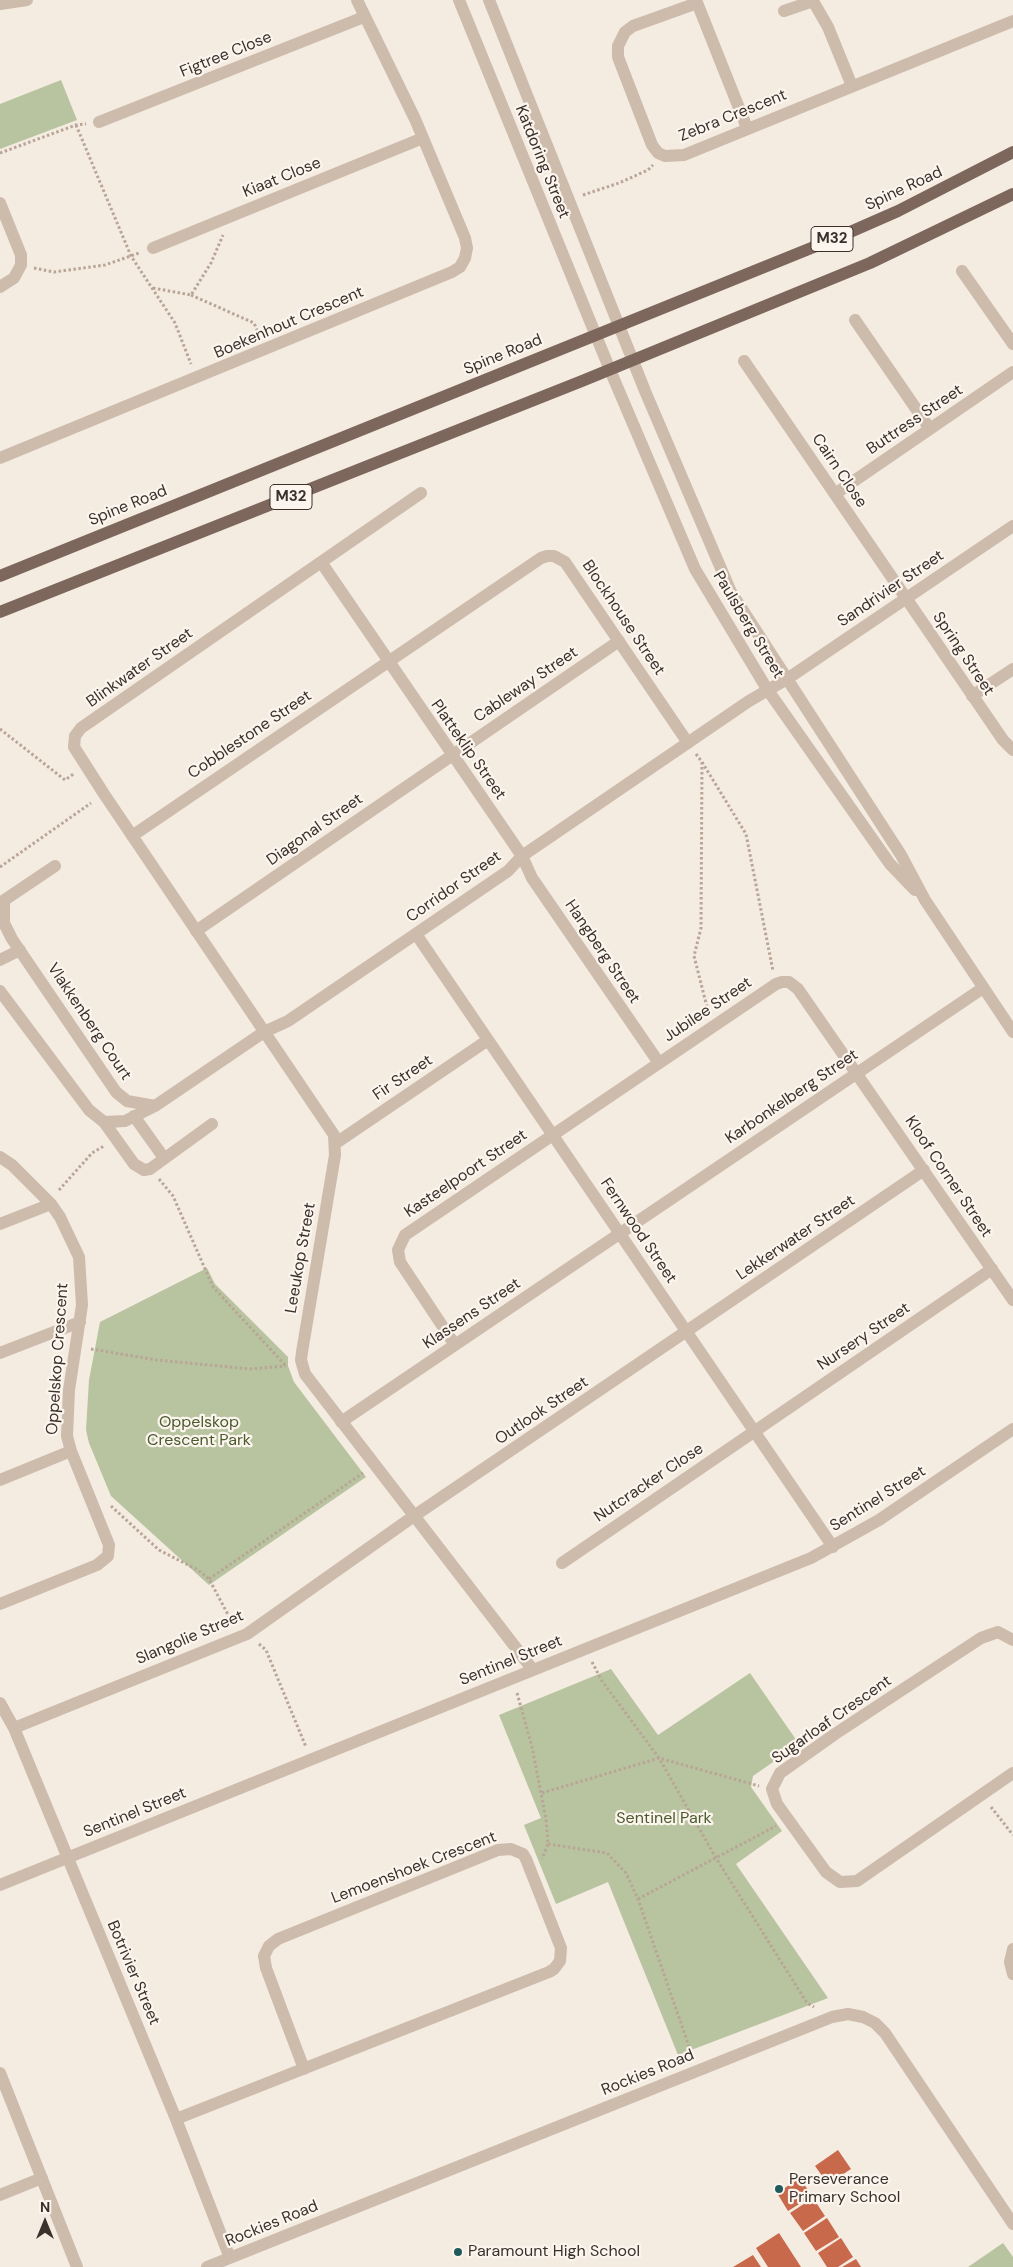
<!DOCTYPE html>
<style>
body{margin:0}
#map{position:relative;width:1013px;height:2267px;overflow:hidden;background:#f4ebe1;font-family:"DM Sans",sans-serif}
canvas{display:block}
.north{position:absolute;left:20px;top:2197px;width:50px;height:50px;-webkit-text-stroke:4px #fbf5ee;paint-order:stroke;rotate:0deg;font-size:14px;font-weight:700;line-height:20px;text-align:center;color:#3b302b}
.north::after{content:'';display:block;margin:auto;width:18px;height:22px;background:#3b302b;clip-path:polygon(50% 0,100% 100%,50% 72%,0 100%)}
</style>
<div id="map">
<canvas width="1013" height="2267"></canvas>
<div class="north">N</div>
</div>
<script>
const c = document.querySelector('canvas').getContext('2d');
c.lineJoin = 'round';
function fill(path, color) {
  c.fillStyle = color;
  c.fill(path, 'evenodd');
}
function toPath(rows) {
  const path = new Path2D();
  for (const r of rows) {
    path.moveTo(r[0], r[1]);
    for (let i = 2; i < r.length; i += 2) path.lineTo(r[i], r[i + 1]);
  }
  return path;
}
function stroke(path, color, width, dash) {
  c.strokeStyle = color;
  c.lineWidth = width;
  c.lineCap = dash ? 'butt' : 'round';
  c.setLineDash(dash || []);
  c.stroke(path);
}
function drawText(font, color, halo, rows, align = 'center') {
  c.font = font + ' "DM Sans",sans-serif';
  c.lineWidth = 4.5;
  c.setLineDash([]);
  c.textBaseline = 'middle';
  c.strokeStyle = halo;
  c.fillStyle = color;
  for (const [text, x, y, turn = 0] of rows) {
    c.save();
    c.translate(x, y);
    c.rotate((+turn || 0) * Math.PI / 180);
    c.textAlign = isNaN(turn) ? turn : align;
    if (halo) c.strokeText(text, 0, 0);
    c.fillText(text, 0, 0);
    c.restore();
  }
}
fill(toPath([
 [61,80,77,120,0,149,0,104],
 [207,1268,215,1284,288,1357,288,1366,294,1382,366,1477,209,1585,111,1496,89,1443,86,1430,89,1380,100,1322],
 [611,1669,658,1735,750,1673,799,1744,753,1776,751,1787,782,1831,736,1864,828,1998,678,2055,608,1882,556,1904,524,1825,541,1818,499,1715],
 [1003,2243,1013,2257,1013,2267,968,2267]
]), '#b8c4a0');
fill(toPath([
 [838,2150,851,2169,828,2184,815,2166],
 [800,2178,812,2196,788,2211,777,2193],
 [813,2198,825,2216,803,2231,790,2213],
 [827,2218,839,2237,816,2251,804,2233],
 [779,2233,801,2267,768,2267,756,2248],
 [841,2238,853,2257,838,2267,827,2267,818,2253],
 [753,2255,761,2267,733,2267],
 [856,2259,861,2267,842,2267]
]), '#c8694b');
stroke(toPath([
 [76,125,131,256,175,323,191,364],
 [0,153,76,125,86,124],
 [583,195,619,183,648,170,653,165],
 [34,268,54,272,105,265,139,253],
 [153,288,191,295,211,263,223,235],
 [191,295,254,323,260,337],
 [0,729,65,780,75,773],
 [696,754,702,762,701,928,694,956,707,1007,710,1013],
 [702,762,746,834,773,971],
 [0,867,91,803],
 [159,1179,173,1196,213,1287,286,1366],
 [59,1190,92,1153,104,1146],
 [91,1349,157,1360,250,1369,286,1366],
 [111,1506,159,1550,198,1570,209,1579,233,1624],
 [209,1579,363,1473],
 [259,1644,266,1650,306,1747],
 [592,1662,602,1681,659,1758,759,1786],
 [517,1693,532,1747,546,1819,548,1844,542,1859],
 [542,1793,659,1758,716,1858,807,2003,814,2007],
 [991,1807,1013,1835],
 [548,1844,607,1853,626,1873,638,1899,693,2058],
 [638,1899,776,1826]
]), '#b9a596', 3, [2.5, 2.5]);
stroke(toPath([
 [459,0,610,370,695,569,767,689,890,864,915,890],
 [489,0,645,391,731,592,901,855,925,900,1013,1032],
 [696,0,747,128],
 [697,3,633,26,625,32,618,46,618,57,652,145,658,153,665,156,684,155,1013,21],
 [0,4,27,0],
 [784,11,813,1,828,27,852,86],
 [99,122,364,17],
 [0,203,21,255,21,265,14,278,0,287],
 [153,248,423,138],
 [962,271,1013,344],
 [855,320,930,429],
 [744,361,1003,740,1013,750],
 [0,458,452,272,460,267,465,258,467,248,465,238,415,119,357,0],
 [421,493,81,728,75,736,74,747,104,794,334,1135,335,1155,302,1352,301,1360,305,1374,533,1670],
 [835,494,1013,372],
 [321,562,522,856,532,878,659,1063],
 [972,696,1013,669],
 [132,836,541,558,547,556,554,556,565,562,688,743],
 [4,901,4,923,12,939,116,1092,127,1101,155,1106],
 [0,903,55,866],
 [196,931,619,641],
 [416,934,833,1547],
 [0,960,20,950],
 [0,991,89,1110,104,1122,125,1121,155,1106,264,1032,288,1021,508,871,522,856,749,701,787,679,1013,526],
 [134,1116,164,1158],
 [104,1122,134,1164,144,1170,150,1169,212,1124],
 [336,1143,488,1040],
 [0,1157,12,1165,51,1204,60,1217,79,1257,82,1305,69,1390,67,1436,71,1451,109,1545,108,1556,97,1565,0,1604],
 [0,1224,51,1204],
 [455,1345,400,1262,398,1250,405,1235,776,984,782,982,789,982,798,989,1013,1300],
 [0,1353,80,1322],
 [341,1422,983,988],
 [0,1480,71,1451],
 [562,1563,992,1269],
 [1013,1640,998,1632,981,1638,835,1734,780,1773,772,1789,777,1804,826,1872,840,1882,857,1881,1013,1773],
 [0,1703,14,1728,176,2119,230,2258],
 [14,1728,247,1634,414,1516,924,1170],
 [0,1885,811,1558,879,1520,1013,1429],
 [1013,1949,1010,1962,1013,1974],
 [0,2073,77,2267],
 [176,2119,549,1972,554,1969,560,1961,561,1948,526,1859,523,1854,511,1849,498,1850,278,1939,269,1946,264,1956,266,1968,304,2069],
 [0,2195,42,2178],
 [207,2267,832,2017,848,2014,863,2017,875,2023,885,2033,1013,2224]
]), '#cdbbac', 12);
stroke(toPath([
 [0,576,841,236,898,211,1013,152],
 [0,612,582,381,870,263,1013,194]
]), '#7d675c', 12);
for (const [x, y, r, color] of [
 [779,2189,5,"#1f5a5e"],
 [458,2252,5,"#1f5a5e"]
]) {
  const dot = new Path2D();
  dot.arc(x, y, r, 0, 2 * Math.PI);
  c.fillStyle = color;
  c.fill(dot);
  stroke(dot, '#fbf5ee', 2);
}
for (const [x, y, w] of [
 [832,239,42],
 [291,497,42]
]) {
  const box = new Path2D();
  box.roundRect(x - w / 2, y - 12.5, w, 25, 4);
  c.fillStyle = '#fbf5ee';
  c.fill(box);
  stroke(box, '#3b302b', 1);
}
drawText('bold 15px', '#3b302b', null, [
 ["M32",832,239],
 ["M32",291,497]
]);
drawText('16px', '#3b302b', '#fbf5ee', [
 ["Figtree Close",226,55,-22],
 ["Zebra Crescent",733,116,-22],
 ["Katdoring Street",542,162,68],
 ["Kiaat Close",282,178,-22],
 ["Spine Road",904,189,-25],
 ["Boekenhout Crescent",289,323,-23],
 ["Spine Road",503,355,-22],
 ["Buttress Street",915,420,-34],
 ["Cairn Close",839,471,56],
 ["Spine Road",128,506,-22],
 ["Sandrivier Street",891,589,-34],
 ["Blockhouse Street",623,618,56],
 ["Paulsberg Street",748,625,59],
 ["Spring Street",963,654,56],
 ["Blinkwater Street",140,668,-35],
 ["Cableway Street",526,685,-34],
 ["Cobblestone Street",250,735,-34],
 ["Platteklip Street",468,750,55],
 ["Diagonal Street",315,830,-35],
 ["Corridor Street",454,887,-35],
 ["Hangberg Street",602,952,56],
 ["Jubilee Street",708,1010,-34],
 ["Vlakkenberg Court",89,1022,56],
 ["Fir Street",403,1078,-34],
 ["Karbonkelberg Street",792,1097,-34],
 ["Kasteelpoort Street",466,1174,-34],
 ["Kloof Corner Street",948,1177,56],
 ["Fernwood Street",638,1231,56],
 ["Lekkerwater Street",796,1238,-34],
 ["Leeukop Street",301,1258,-80],
 ["Klassens Street",472,1314,-34],
 ["Nursery Street",864,1337,-34],
 ["Oppelskop Crescent",58,1359,-86],
 ["Outlook Street",542,1411,-34],
 ["Nutcracker Close",649,1483,-34],
 ["Sentinel Street",878,1499,-32],
 ["Slangolie Street",190,1638,-23],
 ["Sentinel Street",511,1661,-22],
 ["Sugarloaf Crescent",832,1720,-35],
 ["Sentinel Street",135,1813,-22],
 ["Lemoenshoek Crescent",414,1868,-21],
 ["Botrivier Street",133,1973,67],
 ["Rockies Road",648,2073,-22],
 ["Rockies Road",272,2224,-22]
]);
drawText('16px', '#4a5a2e', '#fbf5ee', [
 ["Oppelskop",199,1423],
 ["Crescent Park",199,1441],
 ["Sentinel Park",664,1819]
]);
drawText('16px', '#3b302b', '#fbf5ee', [
 ["Perseverance",789,2180],
 ["Primary School",789,2198],
 ["Paramount High School",468,2252]
], 'left');
</script>
